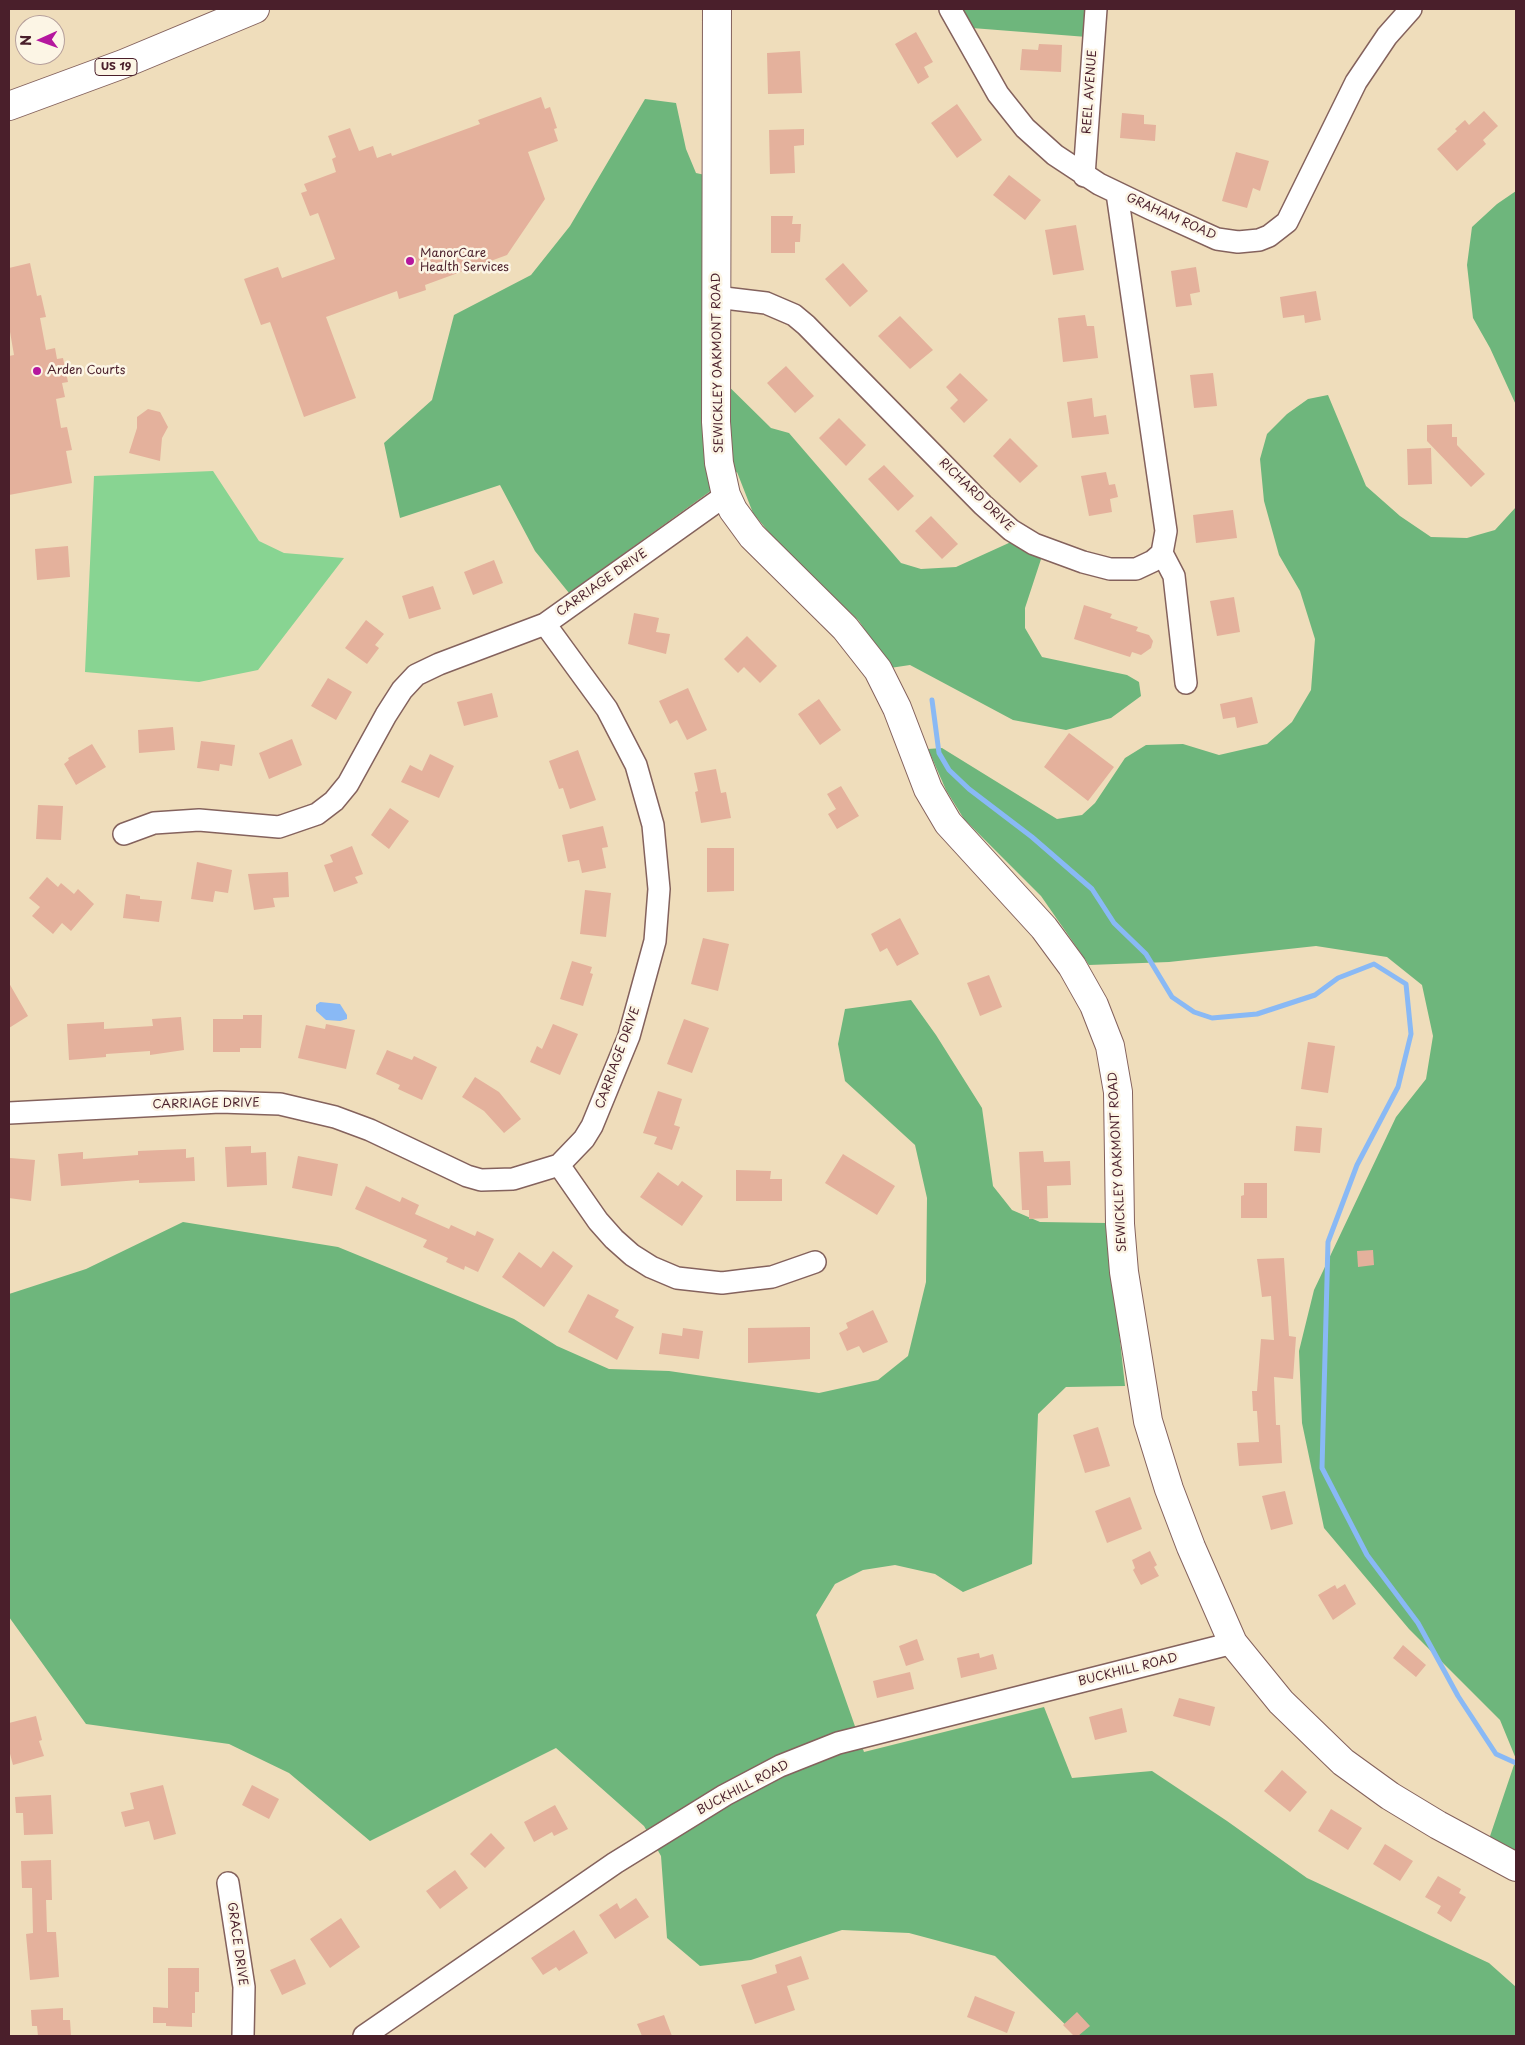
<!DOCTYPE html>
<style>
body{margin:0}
#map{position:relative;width:1525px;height:2045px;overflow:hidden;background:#efddbb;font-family:"Playpen Sans",sans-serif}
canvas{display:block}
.frame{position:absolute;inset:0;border:10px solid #4a1f2b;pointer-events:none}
.north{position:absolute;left:15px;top:15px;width:50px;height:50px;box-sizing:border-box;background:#fcf5e5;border:1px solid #b59f9b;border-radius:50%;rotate:268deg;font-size:14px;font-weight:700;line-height:20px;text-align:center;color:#4a1f2b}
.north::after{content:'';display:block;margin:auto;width:18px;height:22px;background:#b5179e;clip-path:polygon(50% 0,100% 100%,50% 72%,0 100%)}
</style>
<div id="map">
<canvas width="1525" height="2045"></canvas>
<div class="frame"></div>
<div class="north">N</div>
</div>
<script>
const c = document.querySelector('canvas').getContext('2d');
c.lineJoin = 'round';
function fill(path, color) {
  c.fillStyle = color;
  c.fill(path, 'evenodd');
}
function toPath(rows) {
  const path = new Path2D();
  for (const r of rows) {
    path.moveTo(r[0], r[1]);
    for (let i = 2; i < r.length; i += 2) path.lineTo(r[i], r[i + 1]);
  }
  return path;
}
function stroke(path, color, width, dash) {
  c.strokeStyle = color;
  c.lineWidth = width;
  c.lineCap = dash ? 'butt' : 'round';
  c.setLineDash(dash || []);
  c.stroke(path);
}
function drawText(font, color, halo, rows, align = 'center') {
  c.font = font + ' "Playpen Sans",sans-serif';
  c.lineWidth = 5;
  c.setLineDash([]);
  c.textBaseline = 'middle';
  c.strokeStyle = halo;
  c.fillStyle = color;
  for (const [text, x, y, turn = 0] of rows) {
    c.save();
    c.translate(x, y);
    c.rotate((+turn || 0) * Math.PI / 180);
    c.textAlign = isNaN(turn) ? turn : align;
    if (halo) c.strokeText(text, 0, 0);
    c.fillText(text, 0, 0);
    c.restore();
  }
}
fill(toPath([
 [213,471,259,541,284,553,344,558,258,670,199,682,85,672,94,476]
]), '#88d492');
fill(toPath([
 [962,9,1089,9,1087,37,972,28],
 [645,99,676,103,686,149,696,173,705,175,706,364,771,428,789,433,901,563,921,569,956,567,1022,537,1045,547,1025,608,1025,628,1042,657,1127,675,1139,682,1141,696,1111,718,1066,730,1013,720,910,665,890,668,859,621,781,547,753,513,737,472,569,593,535,551,500,485,400,518,384,443,432,400,454,315,531,275,570,226],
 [1516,191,1516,405,1490,348,1473,318,1467,265,1472,227,1497,204],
 [1328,395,1366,486,1400,516,1431,537,1467,538,1495,530,1516,507,1516,1867,1485,1851,1516,1759,1500,1720,1409,1629,1324,1528,1302,1423,1299,1351,1314,1290,1396,1117,1426,1079,1433,1036,1422,985,1387,957,1316,946,1169,962,1089,965,1041,896,964,819,946,790,928,749,942,748,1057,819,1082,815,1095,803,1125,758,1146,745,1183,744,1219,755,1267,744,1292,722,1311,690,1315,639,1300,591,1279,555,1264,501,1260,459,1267,434,1287,414,1308,399],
 [911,1000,936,1035,982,1108,993,1186,1012,1210,1040,1222,1107,1223,1125,1386,1066,1387,1038,1414,1032,1564,963,1592,935,1574,895,1565,863,1570,835,1584,816,1615,864,1752,1044,1707,1072,1778,1152,1771,1227,1821,1307,1878,1489,1963,1516,1987,1516,2036,1077,2036,995,1956,909,1933,842,1930,751,1960,700,1966,667,1938,661,1856,644,1826,556,1748,370,1841,289,1773,229,1744,86,1724,9,1617,9,1294,86,1269,183,1222,338,1247,514,1319,557,1346,609,1369,669,1371,819,1393,878,1380,908,1356,926,1282,927,1198,915,1145,845,1081,838,1044,845,1009]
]), '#6eb67c');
fill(toPath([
 [320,1002,340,1004,347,1015,347,1019,340,1021,326,1020,316,1011,316,1005]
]), '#89b9f5');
stroke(toPath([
 [932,700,939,753,949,770,969,789,1032,837,1092,889,1114,923,1146,954,1172,997,1194,1012,1212,1018,1257,1014,1315,995,1338,978,1374,964,1406,984,1411,1034,1398,1087,1357,1165,1328,1242,1322,1468,1367,1555,1418,1623,1458,1696,1496,1754,1516,1763]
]), '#89b9f5', 5);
fill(toPath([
 [916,32,933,62,924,67,929,77,918,84,895,44],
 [1039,44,1062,45,1061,72,1020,70,1022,49,1038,50],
 [800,51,802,93,768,94,767,53],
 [541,97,545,109,550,107,557,128,554,129,558,141,528,152,545,199,507,255,425,285,426,290,399,299,397,291,326,317,356,398,304,417,270,322,261,325,244,279,278,267,282,278,335,259,318,213,310,216,301,193,307,191,304,184,336,172,332,159,336,157,328,136,350,128,359,151,373,146,377,158,391,153,392,156,480,124,478,120],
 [957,104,982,140,957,158,931,123],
 [1484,111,1498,126,1483,140,1486,144,1457,171,1437,149,1457,131,1455,129,1465,120,1469,125],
 [1122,113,1144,115,1144,124,1156,125,1155,141,1120,138],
 [804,129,804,145,794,146,795,173,770,174,769,130],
 [1236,152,1269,161,1260,191,1253,188,1247,208,1222,201],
 [1009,175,1041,200,1025,220,993,195],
 [771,216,793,216,792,224,801,224,800,242,795,242,795,253,771,253],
 [1076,225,1084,270,1053,275,1045,230],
 [30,263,37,296,41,295,46,317,40,318,46,350,55,348,57,359,63,358,68,382,62,383,65,397,56,399,61,428,67,427,72,450,66,451,72,483,9,495,9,356,14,355,9,326,9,268],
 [843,263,868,291,850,307,825,279],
 [1196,267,1200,292,1190,294,1192,305,1176,307,1171,271],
 [1316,291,1321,320,1305,323,1304,315,1283,318,1280,297],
 [1085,315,1087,326,1094,326,1098,358,1063,362,1058,318],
 [900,316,933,350,910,369,878,336],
 [786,366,814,396,795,413,767,383],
 [960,373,988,400,964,423,950,408,958,400,946,387],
 [1213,373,1217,406,1194,408,1190,375],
 [1092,398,1094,417,1106,415,1109,434,1072,438,1067,402],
 [148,409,160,412,168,427,162,438,160,461,129,453,137,428,137,417],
 [839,418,866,445,846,466,819,438],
 [1452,424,1452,437,1457,437,1457,445,1485,474,1471,487,1427,441,1427,425],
 [1010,438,1038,466,1020,483,993,456],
 [1431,448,1432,484,1408,485,1407,449],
 [884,465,914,496,898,511,868,479],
 [1106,472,1109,485,1115,484,1118,497,1110,499,1112,512,1089,516,1081,476],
 [1233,510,1237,538,1196,543,1193,515],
 [931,516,958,544,942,559,915,531],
 [68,546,70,577,37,580,35,549],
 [494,560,503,583,473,595,464,572],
 [433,586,441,609,409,619,402,596],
 [1234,597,1240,632,1217,636,1210,601],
 [1084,605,1112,614,1110,618,1138,627,1136,631,1149,635,1153,641,1151,648,1141,655,1132,652,1130,657,1074,639],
 [634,613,659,618,656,632,670,634,666,654,628,644],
 [366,620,384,634,375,645,379,648,367,664,345,648],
 [747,636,777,666,760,683,744,667,738,673,724,659],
 [328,678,352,692,336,720,311,706],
 [688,688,707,730,687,740,677,720,670,724,659,701],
 [492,693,498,717,464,726,457,702],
 [1252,697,1258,723,1237,728,1235,717,1223,719,1220,704],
 [819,699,841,730,820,745,798,714],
 [173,727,175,750,139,753,138,730],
 [1069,733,1114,767,1088,801,1044,767],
 [292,739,302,765,269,779,259,753],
 [201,741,235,745,232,766,220,764,219,771,197,768],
 [92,744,106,767,76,785,64,764,69,760,68,758],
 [578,750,596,800,570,809,563,788,559,789,549,761],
 [430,754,454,766,439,798,401,782,410,765,422,771],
 [716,769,721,793,726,792,731,818,701,823,695,792,698,791,694,773],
 [841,786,859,816,837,829,828,814,836,809,827,794],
 [38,805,63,806,61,840,36,839],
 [390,808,409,821,389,849,371,835],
 [603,826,608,847,602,848,606,868,582,873,579,860,568,862,562,835],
 [352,846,363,874,355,877,358,883,334,892,324,865,333,862,330,855],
 [707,848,734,848,734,891,707,892],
 [197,862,232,870,228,893,215,891,213,902,191,899],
 [288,872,289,897,273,898,275,907,254,910,248,874],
 [47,877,58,887,61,883,74,894,78,889,94,904,71,931,62,923,53,934,32,916,40,907,29,898],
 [585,890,611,893,606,937,580,934],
 [126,894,140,896,140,899,162,901,159,922,123,918],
 [900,918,919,954,897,966,887,948,880,952,871,934],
 [703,938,729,944,718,991,691,984],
 [572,961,592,967,590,973,593,974,583,1006,560,999],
 [989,975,1002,1007,980,1016,967,983],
 [9,983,28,1016,9,1028],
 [243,1015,262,1015,261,1048,240,1048,240,1052,213,1052,213,1019,243,1019],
 [181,1017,184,1050,150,1055,150,1051,106,1054,106,1057,69,1060,67,1024,104,1022,104,1029,153,1026,152,1019],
 [684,1019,709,1028,692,1073,667,1064],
 [326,1024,355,1030,346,1069,298,1058,306,1025,325,1029],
 [553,1024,578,1034,560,1075,530,1062,537,1046,542,1049],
 [1308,1042,1335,1046,1328,1093,1301,1089],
 [387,1050,412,1060,414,1056,437,1067,422,1100,398,1089,400,1085,376,1074],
 [475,1077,499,1092,521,1119,504,1133,484,1111,462,1097],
 [658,1091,682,1099,674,1125,680,1127,672,1150,654,1144,657,1137,643,1133],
 [1296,1126,1322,1128,1320,1153,1294,1151],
 [251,1146,251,1153,266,1152,267,1185,227,1187,225,1147],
 [186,1149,186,1158,194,1157,195,1181,139,1183,139,1180,61,1186,58,1154,83,1152,83,1159,138,1155,138,1151],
 [1043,1151,1044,1162,1070,1161,1071,1185,1047,1186,1048,1218,1029,1219,1029,1210,1022,1210,1019,1152],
 [843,1154,895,1186,877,1215,825,1183],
 [298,1156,338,1164,332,1196,292,1188],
 [10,1158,35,1160,31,1201,9,1198],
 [736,1170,771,1171,770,1179,782,1179,782,1201,736,1201],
 [658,1172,678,1186,682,1181,703,1196,682,1226,640,1197],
 [1244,1183,1267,1183,1267,1218,1241,1218,1241,1196,1244,1195],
 [366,1186,400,1202,402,1197,419,1205,415,1214,449,1229,451,1225,475,1236,477,1231,494,1239,478,1272,465,1266,464,1270,446,1262,448,1258,423,1247,427,1240,355,1209],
 [1373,1250,1374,1265,1358,1267,1357,1251],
 [553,1251,573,1266,544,1307,502,1277,519,1252,541,1268],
 [1284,1258,1289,1336,1296,1337,1293,1379,1274,1377,1276,1425,1280,1425,1282,1463,1239,1466,1237,1443,1259,1442,1257,1411,1253,1411,1252,1391,1257,1391,1261,1339,1274,1340,1271,1296,1262,1297,1257,1259],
 [588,1294,619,1310,615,1317,634,1327,617,1360,568,1332],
 [873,1310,888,1342,863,1353,859,1346,847,1351,839,1333,848,1328,846,1323],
 [810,1327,810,1359,748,1363,748,1328],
 [683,1328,703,1331,699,1359,659,1354,662,1333,682,1336],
 [1098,1427,1110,1466,1085,1473,1073,1435],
 [1285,1491,1293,1524,1271,1530,1262,1496],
 [1130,1497,1142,1529,1107,1543,1095,1511],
 [1150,1551,1157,1565,1154,1567,1159,1576,1141,1585,1133,1570,1135,1568,1132,1560],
 [1345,1584,1356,1604,1333,1620,1318,1595,1335,1585,1337,1589],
 [917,1639,924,1660,906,1666,899,1646],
 [1403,1645,1426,1665,1416,1677,1393,1658],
 [979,1653,980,1658,993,1654,997,1669,961,1678,957,1658],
 [910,1672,914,1689,877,1698,873,1681],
 [1179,1698,1215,1707,1210,1726,1173,1716],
 [1122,1708,1127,1732,1095,1740,1089,1717],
 [36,1716,42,1740,39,1741,44,1756,13,1765,9,1750,9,1723],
 [1282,1770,1307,1792,1290,1812,1264,1791],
 [163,1785,176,1834,154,1840,149,1821,125,1827,121,1812,134,1809,130,1793],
 [252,1785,279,1799,269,1819,242,1805],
 [51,1795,53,1834,24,1835,23,1813,16,1813,15,1797],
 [555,1805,568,1829,554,1836,552,1832,534,1842,524,1822],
 [1331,1809,1362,1828,1348,1850,1318,1831],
 [491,1833,505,1848,485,1868,470,1854],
 [1385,1844,1413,1861,1400,1881,1373,1864],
 [51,1860,52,1900,46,1900,47,1932,56,1932,59,1977,30,1980,26,1934,33,1933,32,1888,22,1888,21,1861],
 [455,1870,468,1888,440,1909,426,1891],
 [1438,1876,1461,1889,1459,1893,1466,1897,1451,1922,1437,1913,1441,1906,1425,1897],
 [636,1898,649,1917,615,1939,599,1915,617,1903,620,1909],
 [341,1918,360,1947,330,1968,310,1939],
 [574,1930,588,1953,559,1971,556,1967,543,1975,531,1958],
 [801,1956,809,1979,787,1986,795,2010,755,2024,741,1985,777,1973,775,1965],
 [295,1959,306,1984,282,1995,270,1970],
 [168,1968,199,1968,199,1992,195,1992,195,2013,192,2013,192,2027,166,2026,166,2023,153,2023,153,2007,168,2008],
 [975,1996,1015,2012,1007,2033,967,2017],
 [63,2008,63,2020,70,2020,71,2036,38,2036,37,2026,32,2026,31,2010],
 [1077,2012,1090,2026,1078,2036,1074,2036,1063,2025],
 [664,2015,672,2036,642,2036,637,2024]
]), '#e4b19c');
const minor = toPath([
 [950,9,998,94,1025,128,1055,155,1099,184,1151,209,1217,239,1238,242,1259,240,1269,236,1287,222,1356,82,1387,36,1411,9],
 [1084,176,1096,9],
 [716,297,766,303,794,315,806,325,983,505,1011,530,1034,544,1083,562,1110,569,1136,569,1153,561,1162,553,1166,531,1117,193],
 [1162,553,1174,576,1186,683],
 [124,834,154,823,199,820,279,827,317,814,334,801,348,784,386,715,402,690,416,675,439,664,545,624],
 [9,1113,220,1102,280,1104,335,1117,370,1130,467,1176,481,1180,513,1179,559,1165,584,1139,592,1126,629,1036,655,941,659,889,653,825,636,765,607,709,545,624,726,495],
 [559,1165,598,1221,614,1239,632,1255,651,1267,677,1278,722,1283,746,1280,772,1277,815,1262],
 [228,1883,244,1987,243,2036],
 [364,2036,615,1863,725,1795,780,1766,838,1743,1233,1643]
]);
const major = toPath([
 [717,9,716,422,719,463,726,495,733,510,752,536,845,628,878,670,897,708,928,789,948,823,1044,928,1072,966,1094,1005,1110,1046,1118,1092,1120,1224,1124,1272,1148,1421,1169,1489,1191,1547,1233,1643,1281,1702,1343,1762,1390,1796,1438,1825,1516,1867],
 [9,106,123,64,255,9]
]);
stroke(minor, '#84625d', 24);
stroke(major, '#84625d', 30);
stroke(minor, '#fff', 21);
stroke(major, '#fff', 28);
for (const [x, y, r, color] of [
 [410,261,5,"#b5179e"],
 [37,371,5,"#b5179e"]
]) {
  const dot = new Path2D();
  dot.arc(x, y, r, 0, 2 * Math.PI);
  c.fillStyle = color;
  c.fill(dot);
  stroke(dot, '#fcf5e5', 2);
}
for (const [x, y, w] of [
 [116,67,42]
]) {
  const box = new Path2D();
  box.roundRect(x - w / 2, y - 8.5, w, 17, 4);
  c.fillStyle = '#fcf5e5';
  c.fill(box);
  stroke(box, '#4a1f2b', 1);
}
drawText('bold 11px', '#4a1f2b', null, [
 ["US 19",116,67]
]);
drawText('12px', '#4a1f2b', '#fcf5e5', [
 ["REEL AVENUE",1090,92,-86],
 ["GRAHAM ROAD",1171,217,24],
 ["SEWICKLEY OAKMONT ROAD",718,363,-91],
 ["RICHARD DRIVE",976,495,44],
 ["CARRIAGE DRIVE",602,583,-35],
 ["CARRIAGE DRIVE",618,1058,-70],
 ["CARRIAGE DRIVE",206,1104,-1],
 ["SEWICKLEY OAKMONT ROAD",1118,1162,-93],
 ["BUCKHILL ROAD",1128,1670,-14],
 ["BUCKHILL ROAD",743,1788,-28],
 ["GRACE DRIVE",237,1944,82]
]);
drawText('12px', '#4a1f2b', '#fcf5e5', [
 ["ManorCare",420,254],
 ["Health Services",420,268],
 ["Arden Courts",47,371]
], 'left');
</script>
